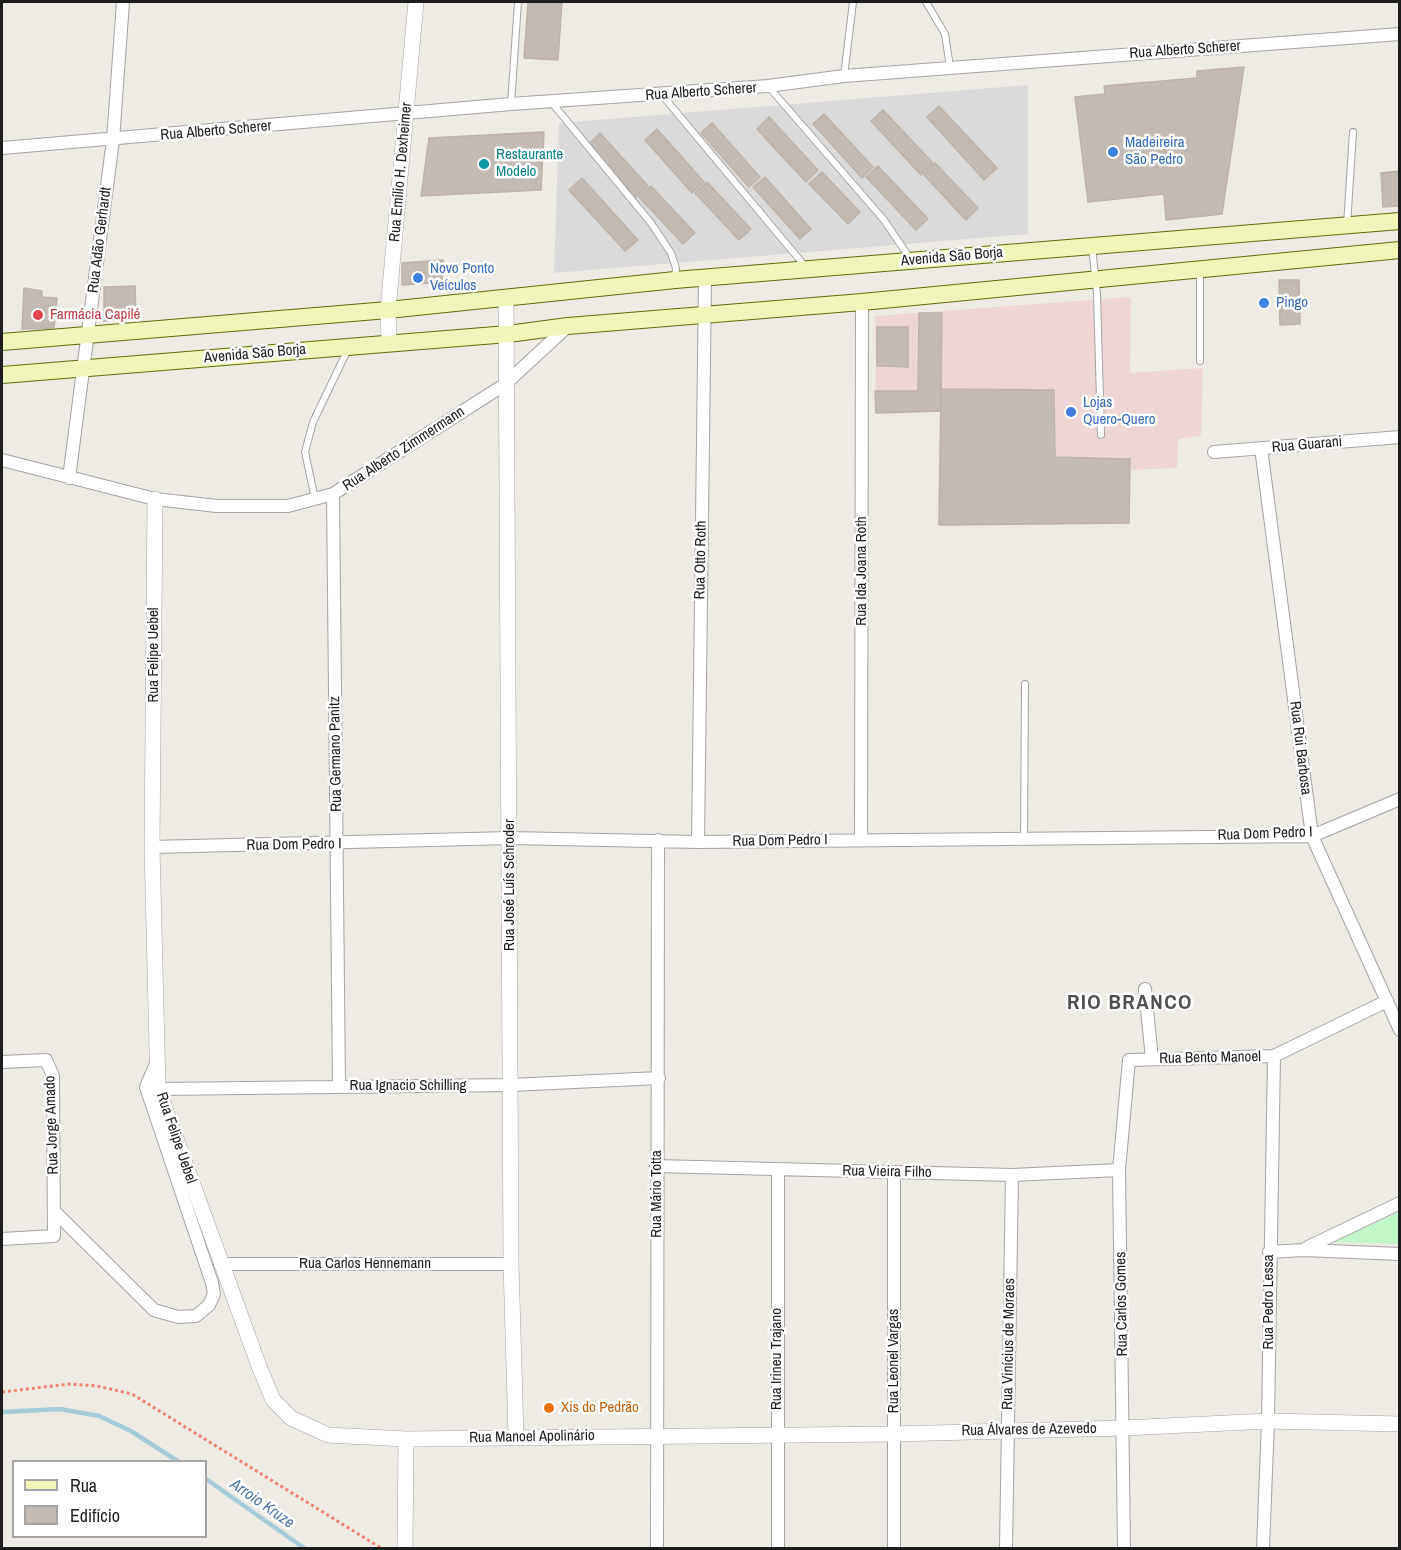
<!DOCTYPE html>
<meta charset="utf-8">
<style>
body{margin:0}
#map{position:relative;width:1401px;height:1550px;overflow:hidden;background:#eeebe4;font-family:"Archivo Narrow",sans-serif}
canvas{display:block}
.frame{position:absolute;inset:0;border:3px solid #1d1d1d;pointer-events:none}
.legend{position:absolute;left:12px;top:1460px;width:195px;height:78px;box-sizing:border-box;background:#fff;border:2px solid #a5a5a5;margin:0;padding:8px 10px;list-style:none;font-size:18px;color:#1d1d1d}
.legend li{display:flex;align-items:center;gap:12px;height:30px}
.legend b{width:30px;border:2px solid #a5a5a5}
</style>
<div id="map">
<canvas width="1401" height="1550"></canvas>
<div class="frame"></div>
<ul class="legend">
<li><b style="height:8px;background:#f0f6ba"></b>Rua</li>
<li><b style="height:16px;background:#c2bab3"></b>Edifício</li>
</ul>
</div>
<script>
const c = document.querySelector('canvas').getContext('2d');
c.lineJoin = 'round';
function fill(path, color) {
  c.fillStyle = color;
  c.fill(path, 'evenodd');
}
function toPath(rows) {
  const path = new Path2D();
  for (const r of rows) {
    path.moveTo(r[0], r[1]);
    for (let i = 2; i < r.length; i += 2) path.lineTo(r[i], r[i + 1]);
  }
  return path;
}
function stroke(path, color, width, dash) {
  c.strokeStyle = color;
  c.lineWidth = width;
  c.lineCap = dash ? 'butt' : 'round';
  c.setLineDash(dash || []);
  c.stroke(path);
}
function drawText(font, color, halo, rows, align = 'center') {
  c.font = font + ' "Archivo Narrow",sans-serif';
  c.lineWidth = 5;
  c.setLineDash([]);
  c.textBaseline = 'middle';
  c.strokeStyle = halo;
  c.fillStyle = color;
  for (const [text, x, y, turn = 0] of rows) {
    c.save();
    c.translate(x, y);
    c.rotate((+turn || 0) * Math.PI / 180);
    c.textAlign = isNaN(turn) ? turn : align;
    if (halo) c.strokeText(text, 0, 0);
    c.fillText(text, 0, 0);
    c.restore();
  }
}
fill(toPath([
 [1028,85,1028,234,554,273,559,123]
]), '#dbdada');
fill(toPath([
 [1131,297,1130,373,1203,368,1201,436,1178,439,1177,468,1130,470,1129,523,939,525,941,411,876,413,875,316]
]), '#eed6d4');
fill(toPath([
 [1399,1212,1399,1244,1333,1242]
]), '#c2f6c9');
stroke(toPath([
 [2,1412,60,1409,99,1416,131,1431,179,1462],
 [206,1479,304,1548]
]), '#a6cbd9', 4.5);
const building = toPath([
 [528,2,562,2,558,60,524,58,528,2],
 [1244,67,1222,214,1166,220,1164,194,1088,202,1075,97,1105,94,1104,86,1197,78,1197,71,1244,67],
 [939,106,997,168,984,180,927,117,939,106],
 [883,110,933,163,921,175,871,121,883,110],
 [824,114,873,167,862,178,813,124,824,114],
 [769,117,818,170,806,182,757,129,769,117],
 [712,123,760,177,749,187,701,133,712,123],
 [657,129,704,182,692,193,645,140,657,129],
 [544,132,541,190,421,196,429,138,544,132],
 [600,133,648,186,636,197,588,145,600,133],
 [935,163,978,208,966,220,924,175,935,163],
 [878,166,928,219,916,230,866,177,878,166],
 [1400,171,1400,206,1383,207,1381,173,1400,171],
 [822,172,860,212,848,224,809,184,822,172],
 [765,177,811,229,800,239,753,187,765,177],
 [582,178,638,240,625,251,569,190,582,178],
 [707,182,751,229,739,240,695,193,707,182],
 [651,186,695,233,683,244,639,197,651,186],
 [443,260,442,282,402,285,402,263,443,260],
 [1279,280,1299,280,1300,324,1280,325,1279,280],
 [135,286,136,315,127,316,127,319,104,321,104,287,135,286],
 [24,288,42,291,42,297,57,298,54,328,22,329,24,288],
 [919,313,942,313,941,411,876,413,875,391,918,391,919,313],
 [877,327,908,327,908,367,877,366,877,327],
 [941,389,1054,390,1055,457,1130,459,1129,523,939,525,941,389]
]);
fill(building, '#c2bab3');
stroke(building, '#bfb2a7', 1.5);
const service = toPath([
 [926,2,945,34,950,67],
 [844,76,853,2],
 [768,86,884,220,911,260],
 [662,95,804,265],
 [552,103,651,223,671,253,676,268,675,279],
 [511,104,518,2],
 [1347,225,1353,132],
 [1092,247,1097,294,1101,435],
 [1200,269,1200,361],
 [315,499,305,452,313,422,348,349],
 [1024,839,1025,684]
]);
const minor = toPath([
 [2,148,511,104,768,86,844,76,1400,34],
 [1261,448,1312,836,1400,1030],
 [1214,452,1400,437],
 [2,460,155,499,217,506,288,506,333,494,504,385,568,326],
 [69,478,113,140,123,2],
 [333,494,339,1086],
 [861,840,862,302],
 [698,842,705,279],
 [152,847,510,838,698,842,1312,836,1400,799],
 [1145,989,1152,1059],
 [2,1062,46,1060,53,1076,54,1236,2,1239],
 [158,1089,511,1085,659,1078],
 [656,1166,1012,1175,1119,1170],
 [894,1173,894,1548],
 [54,1211,154,1310,178,1317,196,1316,209,1305,214,1294,212,1283,146,1087,157,1061],
 [1306,1248,1400,1203],
 [1269,1252,1304,1250,1400,1254],
 [220,1264,511,1264],
 [657,1548,658,840],
 [778,1548,778,1170],
 [1006,1548,1012,1175],
 [1124,1548,1119,1170,1129,1060,1274,1056,1387,1001],
 [1263,1548,1268,1421,1274,1056]
]);
const tertiary = toPath([
 [506,298,511,1264,516,1436],
 [389,342,388,310,416,2],
 [155,499,152,847,158,1089,259,1366,273,1400,291,1418,328,1435,406,1439,894,1434,1124,1428,1268,1421,1400,1424],
 [405,1548,406,1439]
]);
const secondary = toPath([
 [2,342,388,310,675,280,1400,221],
 [2,375,508,334,568,326,862,302,1400,250]
]);
stroke(service, '#a4a4a4', 8);
stroke(minor, '#a4a4a4', 14);
stroke(tertiary, '#a4a4a4', 16);
stroke(secondary, '#5f6e0b', 18);
stroke(toPath([
 [2,1392,70,1384,97,1386,132,1394,381,1548]
]), '#f28471', 3, [3, 3]);
stroke(service, '#fff', 6);
stroke(minor, '#fff', 12);
stroke(tertiary, '#fff', 15);
stroke(secondary, '#f0f6ba', 16);
for (const [x, y, r, color] of [
 [1113,152,6,"#3f7fe0"],
 [484,164,6,"#0f9aa8"],
 [418,278,6,"#3f7fe0"],
 [1264,303,6,"#3f7fe0"],
 [38,315,6,"#e0444e"],
 [1071,412,6,"#3f7fe0"],
 [549,1408,6,"#e8710a"]
]) {
  const dot = new Path2D();
  dot.arc(x, y, r, 0, 2 * Math.PI);
  c.fillStyle = color;
  c.fill(dot);
  stroke(dot, '#fff', 2);
}
drawText('15px', '#1d1d1d', '#fff', [
 ["Rua Alberto Scherer",1185,50,-4],
 ["Rua Alberto Scherer",701,92,-4],
 ["Rua Alberto Scherer",216,131,-5],
 ["Rua Emílio H. Dexheimer",401,172,-85],
 ["Rua Adão Gerhardt",100,240,-83],
 ["Avenida São Borja",952,257,-5],
 ["Avenida São Borja",255,354,-5],
 ["Rua Guarani",1307,445,-5],
 ["Rua Alberto Zimmermann",404,449,-33],
 ["Rua Otto Roth",701,560,-89],
 ["Rua Ida Joana Roth",862,571,-90],
 ["Rua Felipe Uebel",154,655,-90],
 ["Rua Rui Barbosa",1300,748,83],
 ["Rua Germano Panitz",336,754,-91],
 ["Rua Dom Pedro I",1265,834,-2],
 ["Rua Dom Pedro I",780,841,-1],
 ["Rua Dom Pedro I",294,845,-1],
 ["Rua José Luís Schroder",510,885,-90],
 ["Rua Bento Manoel",1210,1058,-1],
 ["Rua Ignacio Schilling",408,1086],
 ["Rua Jorge Amado",52,1125,-92],
 ["Rua Felipe Uebel",176,1138,71],
 ["Rua Vieira Filho",887,1172,1],
 ["Rua Mário Totta",657,1194,-90],
 ["Rua Carlos Hennemann",365,1264],
 ["Rua Pedro Lessa",1269,1302,-90],
 ["Rua Carlos Gomes",1122,1304,-91],
 ["Rua Vinícius de Moraes",1009,1344,-89],
 ["Rua Irineu Trajano",777,1359,-90],
 ["Rua Leonel Vargas",894,1361,-90],
 ["Rua Álvares de Azevedo",1029,1430,-1],
 ["Rua Manoel Apolinário",532,1437,-1]
]);
drawText('15px', '#366cbe', '#fff', [
 ["Madeireira",1125,143],
 ["São Pedro",1125,160],
 ["Novo Ponto",430,269],
 ["Veículos",430,286],
 ["Pingo",1276,303],
 ["Lojas",1083,403],
 ["Quero-Quero",1083,420]
], 'left');
drawText('15px', '#0d838f', '#fff', [
 ["Restaurante",496,155],
 ["Modelo",496,172]
], 'left');
drawText('15px', '#be3a42', '#fff', [
 ["Farmácia Capilé",50,315]
], 'left');
drawText('15px', '#c56008', '#fff', [
 ["Xis do Pedrão",561,1408]
], 'left');
drawText('italic 16px', '#4f77a7', '#fff', [
 ["Arroio Kruze",262,1504,35]
]);
c.letterSpacing = '1.5px';
drawText('bold 21px', '#505050', '#fff', [
 ["RIO BRANCO",1130,1003]
]);
c.letterSpacing = '0px';
</script>
